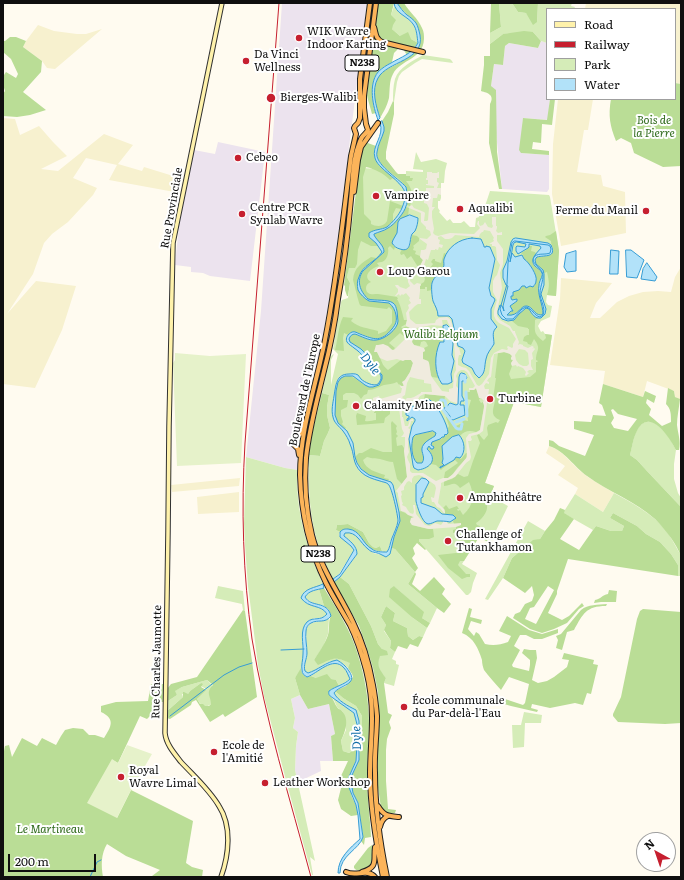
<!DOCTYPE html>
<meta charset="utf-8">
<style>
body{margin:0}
#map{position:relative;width:684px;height:880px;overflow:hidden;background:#fffbf0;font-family:Literata,serif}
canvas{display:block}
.frame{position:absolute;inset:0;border:4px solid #0f0f0f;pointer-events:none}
.legend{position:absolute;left:546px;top:8px;width:130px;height:92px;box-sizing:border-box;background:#fff;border:1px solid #9f9f9f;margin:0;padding:5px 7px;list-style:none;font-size:12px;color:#0f0f0f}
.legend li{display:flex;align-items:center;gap:8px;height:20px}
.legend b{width:20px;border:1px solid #9f9f9f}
.north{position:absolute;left:636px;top:832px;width:40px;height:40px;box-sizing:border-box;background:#fff;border:1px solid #9f9f9f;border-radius:50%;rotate:320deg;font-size:11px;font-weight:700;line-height:16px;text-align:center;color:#0f0f0f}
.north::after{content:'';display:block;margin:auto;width:14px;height:18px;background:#c61f2f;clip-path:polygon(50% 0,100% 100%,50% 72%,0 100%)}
.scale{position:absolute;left:8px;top:854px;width:88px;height:18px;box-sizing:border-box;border:2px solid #0f0f0f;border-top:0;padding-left:5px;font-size:12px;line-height:14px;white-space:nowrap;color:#0f0f0f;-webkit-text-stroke:3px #fff;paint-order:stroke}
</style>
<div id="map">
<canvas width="684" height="880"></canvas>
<div class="frame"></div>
<ul class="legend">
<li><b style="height:5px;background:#fff2ab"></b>Road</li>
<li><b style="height:5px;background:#c61f2f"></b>Railway</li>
<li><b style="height:11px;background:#d5ecb8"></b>Park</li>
<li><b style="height:11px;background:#b2e2f9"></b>Water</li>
</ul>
<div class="north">N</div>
<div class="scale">200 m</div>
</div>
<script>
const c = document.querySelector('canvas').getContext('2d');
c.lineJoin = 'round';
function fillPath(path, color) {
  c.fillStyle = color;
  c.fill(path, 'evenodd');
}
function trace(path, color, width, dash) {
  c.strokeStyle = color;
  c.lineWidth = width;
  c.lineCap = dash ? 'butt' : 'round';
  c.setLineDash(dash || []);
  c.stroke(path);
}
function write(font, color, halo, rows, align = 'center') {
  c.font = font + ' Literata,serif';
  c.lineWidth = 4;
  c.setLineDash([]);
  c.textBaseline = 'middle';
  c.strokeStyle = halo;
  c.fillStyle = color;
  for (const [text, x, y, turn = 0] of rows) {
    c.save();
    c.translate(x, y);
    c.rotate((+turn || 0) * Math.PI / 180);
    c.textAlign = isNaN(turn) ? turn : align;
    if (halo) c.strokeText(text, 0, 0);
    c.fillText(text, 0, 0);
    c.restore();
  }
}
const industrial = new Path2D(`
 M282 3H367L332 284 321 346 298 435 297 470 285 468 246 457 261 311Z
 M541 41 547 43V99H550L548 120 523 118 521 153 549 155V189L547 192 502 189 491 86 494 64 503 65 505 46 509 43 538 48Z
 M218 142 265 152 250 281 210 276 203 273 191 272V267L175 265 179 225 194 150 215 154Z
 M300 695 308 709 329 704 335 734 331 736 333 761H320L321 771 298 782 295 770 296 746 298 732 293 728 295 718 291 699Z`);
const farmland = new Path2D(`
 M586 3H681V84L675 83V9H585Z
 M38 25 54 31 77 34H86L102 29 55 69 47 68 42 61 23 47 26 41Z
 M558 99H593L588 130H584L577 172 601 175 603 186 625 192 626 233 561 246 552 194 553 144Z
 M3 118 15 119 20 135 39 126 53 142 67 156 41 169 58 171 104 134 133 145 118 164 142 171 144 167 183 179 180 193 109 180 117 165 86 158 73 178 97 188 93 195 68 222 52 234 44 243 33 274 7 314 36 281 76 286 62 330 35 388 3 384Z
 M681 267V400L675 397 674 391 647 381 643 397 603 384 605 371 550 365 560 299 561 278 612 283 596 303 590 318H600L617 302 629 296 643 292 658 291 671 292 675 277Z
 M549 446 556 449 563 454 579 470 588 477 614 493 603 512 575 494 578 488 558 475 565 466 546 453Z
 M240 478 239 486 172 492 171 485Z
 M239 492V512L198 514 197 497Z`);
const green = new Path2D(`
 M499 3H512L518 12 526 13 537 22 538 3H572L571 6 575 7 574 9H547V43L541 41 533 32 503 34 490 44V33L501 27Z
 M394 6C399 13 408 17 413 24 417 29 417 37 418 43L411 39 400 36 392 29 391 15Z
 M423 55 450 59 452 61 453 63 422 59 415 63 402 72 399 76 397 82 394 102 393 101C393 94 393 86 395 79 399 67 413 61 423 55Z
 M416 152 421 162 436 159 447 163 445 171 444 183H441V198L440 201H438V208L440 211 439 212 447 221 450 219 453 223H461L464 221 470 227H475L476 218 479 217 478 210H482V208L484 209 490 191 549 195 550 197 559 251 556 296 547 295 546 302 548 305 552 306 550 317 541 321 538 326 541 332 543 331 545 334 552 335 541 407 514 402 485 483 494 486 490 496 508 506 490 543 479 537 462 564 477 573 473 583 471 592 468 595H466L419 541 397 525 391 540 388 551 384 552 382 551 380 546 376 548 373 547 369 543 363 532 348 524 337 525 336 530 340 532 339 535C343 541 351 544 354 550L339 574 333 579C327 567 321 554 317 541 309 513 308 484 309 455L320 456 324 441 328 433 330 428 327 415V407L329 395 322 393 330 358 332 355 334 354 331 360V385L338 354 333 349 341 302 342 300 348 298 350 283 347 277 357 216 363 168 388 170 395 175H406V171L423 172V167V170L413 169Z
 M645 422H653L659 426 669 437 676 450 674 464V479L678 493 681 498V507L647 471 637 460 630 455C633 444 634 427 645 422Z
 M246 457 285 468 297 470C296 511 306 547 323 584L317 587 305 591 304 602C311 606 322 606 327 614 324 618 319 619 314 618L303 628C301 641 305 654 302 667 301 671 298 674 295 678L300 695 291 699 295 718 293 728 298 732 296 746 295 770 315 861 310 857 313 875H312L287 784 264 696 258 665 248 586 245 545 244 523Z
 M614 493C632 503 651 513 665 529 671 537 675 545 680 554L681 557V576H678V565L671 554 660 542 646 534 637 526 613 513 610 518 624 526 622 531H611L596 526 593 530 563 513 575 494 603 512Z
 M528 521 545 531 540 539 526 545 519 552 512 558 503 578 488 600 485 599Z
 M345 532C356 531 362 541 369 548 369 549 373 552 373 553 378 555 385 554 390 554L391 548 395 549 415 572 408 584 437 608 430 623 422 618 413 603 394 586 413 618 427 628 423 637 419 636 413 640 408 636 407 628 393 621 395 613 386 606 381 617 386 625 384 631 391 641 390 648 395 652 392 659 396 661V664L399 665 394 686 384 683 386 678 380 671 377 663 382 649 378 644 371 626 349 584 340 577 356 556 355 547 344 536V535Z
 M218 586 243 591 245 611 243 610 242 604 215 598Z
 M319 589 324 606 315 604 306 599 305 597C308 591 314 591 319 589Z
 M329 618 328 634 323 647 314 660 318 664C333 658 335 656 351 663L348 668C329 650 323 672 306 673L304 669 307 654 306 630 308 626 311 623 321 621Z
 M335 663C343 665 348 671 350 679L348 681 339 686 336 680 316 678 311 676 323 667Z
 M207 680 213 686 209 692 211 700V704C205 709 200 705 197 699L206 689 201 686V683L190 691 188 694H182L183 697 167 711 168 701 177 695 174 691 182 687Z
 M335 691 343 698 356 706 362 716V728L360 740 359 721 353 709C346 706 337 700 334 693Z
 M333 698C337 701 352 710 354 713 359 719 358 739 357 748L349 753 343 751 341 741 346 730 343 712 337 707Z
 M524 712 542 715 541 723H525L524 747 513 748 512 725H521Z`);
const forest = new Path2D(`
 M378 3H394L391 15 396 20 393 25 392 29 400 36 408 32 411 39 418 43 412 51 407 55 403 49H398L394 53 392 62C388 65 383 67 379 71 369 82 372 100 376 113L372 114 367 96 373 40 376 33V24Z
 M397 3H404C409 12 418 18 422 28 424 32 424 35 424 39 423 60 401 59 393 74 389 81 390 90 389 98 387 106 384 111 380 118 376 106 371 91 377 79 382 69 394 67 402 61 405 58 408 55 411 53 418 46 423 42 419 32 415 19 404 14 397 3Z
 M486 3H499L501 27 490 33 491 4Z
 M512 3H538L537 22 533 25 526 13 518 12Z
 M524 31 533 32 541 41 538 48 509 43 505 46 503 65 494 64 491 86 496 90 497 152 502 189H499L489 143 490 104C495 95 488 93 481 91L484 65V56H490V44L503 34Z
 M10 37H16L26 41 23 47 42 61 41 72 23 92 46 110 30 115 17 117 3 116V94L5 91C3 84 1 78 6 72L16 78 18 74 11 59 3 52V41H5Z
 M675 83 681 84V166L663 167 634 153 631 143 621 138 616 141C610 126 608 116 611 99H675Z
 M550 99H555L552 125 542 124 541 143 533 142 532 149 549 151V155L521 153 519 150 523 118 547 120Z
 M393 101 394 102V114L386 152V159L396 172 398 174H406V176H410V178H413L412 181H406C413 189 413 196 410 206L407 205C406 199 408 194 406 189 403 176 378 170 376 153L384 127 382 121 388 112Z
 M365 142 376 146 374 153 379 165 393 178 390 180C383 173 375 169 366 167L363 177 364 214 371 221V224C376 227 384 227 387 221L390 201 403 206 401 209 396 208 393 214V221L387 227 374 231 371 239 376 243 379 246H371L361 241 358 250 357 264 355 268H349L347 277 350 283 348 296H347L345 290V286L344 285 361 153Z
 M406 207 409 208 408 216 400 219 398 222 397 233 393 240 394 246 395 247 394 250 390 246 388 248C389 253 387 260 382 262 381 262 379 262 377 263L379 266C371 268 362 276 371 282 368 283 366 285 366 288 366 296 374 294 378 294 385 295 391 296 397 297L398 299H397C401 306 402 312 404 320H407L406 324 401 327 402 328C405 327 407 325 410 328L411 334 407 339 400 333 389 343 395 348 393 350 383 344 377 352C378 354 379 356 380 358 383 364 382 365 388 370L401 360H411L413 363 410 372 405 380 403 386C400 386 399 385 397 382 393 384 388 384 384 385 378 387 374 390 368 390L367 394 364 395 361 399 358 395 354 393H346L343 395V400H348L347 407 341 410V416L343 422 342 424 346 428 345 429C341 427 338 424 336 420 332 411 335 388 339 380 350 369 357 382 367 386 370 387 373 387 377 386L382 379 380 371 375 367 361 349 350 342 349 339C350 336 352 334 355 334 380 343 380 343 398 323L393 303 368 299C345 277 370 267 384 252 383 245 377 242 374 235V234L383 231 399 218Z
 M556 231 559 251 556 296 547 295C550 286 549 281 547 272L544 273C542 268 537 266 535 261L536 257C541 256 555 258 553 248 552 246 551 244 551 241L545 237 546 236 550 235Z
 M412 235 417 236 419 238V241L413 246 414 247 413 250 416 251 415 254 420 256V257L423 260 420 266 418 267 411 256 407 259 404 254 401 255 400 253 402 249 403 250 410 246Z
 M529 246H532L531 251 535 252 536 254 533 258V263C535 266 540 269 541 273 543 278 538 283 539 288 539 297 543 305 543 314L541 315 536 314 529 306 522 308 514 315 507 316 511 311H513L510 306 516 302 517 299 512 300 511 298V296H513V292L519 290 522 286H525L526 288 530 286 533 287C534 285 536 284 536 281 538 275 529 262 524 259L523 255 521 253 526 250Z
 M444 253 447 254 443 269 437 274 432 282V290L427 291V287H425V289H420V286H421V284L424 282 425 279 423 274 425 272 424 270 426 269 427 270 429 268H430L433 264 431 262 433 259H435V261L441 263Z
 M371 257 376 258 362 270 357 286 361 294 369 301 389 303C394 306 395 311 396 316 397 321 396 324 393 328 372 353 363 324 348 335L344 333 343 338 344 351 335 350C338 339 338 327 343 317L353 318 351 321C359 328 368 328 378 331V334L386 331 392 323V310L389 307 387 309 363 306C362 306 361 306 360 305 359 304 354 283 353 280 354 267 362 263 371 257Z
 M526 308C532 309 532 316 539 318L535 320C535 331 533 333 543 341L546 338 545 334 552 335 541 407 514 402 485 483 494 486 490 496 485 500C485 501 487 505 487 506 488 512 481 520 476 523L477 525 480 526C479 530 475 532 472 534V536H474L479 532 488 537 489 536 491 537 488 542 479 537 464 561H460L458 565 466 574H470V577H467L462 579 448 568 438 555 465 552 463 532 453 533V530L456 529V526L461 525V524H454L453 521 456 518 455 517 452 515 445 514V510L443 508 446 505 449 509 457 506 459 509H457L458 511 460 510 463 515C474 505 475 495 469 482L460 488C454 480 452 486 444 486V481L452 479 458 474 464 477 468 476 473 461 480 443 477 435 479 434 482 438 484 440 488 435 487 428 488 425 496 422 498 423 500 420C490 416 493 410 495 401L493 399 496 378H495L498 353C504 352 508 351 512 356L511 358V360H513L511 364 512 366 509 374 511 379 530 377 536 372V362H537L538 361 536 360C536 349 542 350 534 339L531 345 528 344 527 342 523 341 524 337 527 335H529V329H528V328L518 326 512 321C517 318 520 311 526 308Z
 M435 330 436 340H440L437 374 439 378 432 377 431 375 429 363 428 361 422 360 423 352 425 351 424 348 428 346 426 342 424 341 421 342 420 346 414 345 412 342 414 331H416V333L418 336 423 337 424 336 427 335 428 331Z
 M603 384 643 397 645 391 656 396 654 403 647 399 646 403 651 409 649 415 662 426 671 422C671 414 671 409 666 404L668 388 674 391 675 397 680 399C679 408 677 417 677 425 678 434 681 441 679 450H676C669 436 648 405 636 433 633 439 632 448 630 455L637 460 647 471 681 507V557C679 550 675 544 671 538 666 531 661 525 655 519 635 501 609 492 587 476 574 467 565 451 549 446V440L553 441 559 446 585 456 594 435 574 429V421L591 422 593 415 606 416 602 405 599 403ZM613 409 618 414 637 419 628 431 614 428 611 423 614 418 611 410Z
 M476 388 480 398 479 400 481 403 483 402 484 406 480 430 476 432C469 430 464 431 460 436L459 435 452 437 442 446 443 459 442 463 444 464 442 465 441 468 454 460 456 457 461 459 466 453H467L466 459 458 467 452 475 448 478H444L445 472 458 463 455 460 443 468 441 470 436 465 431 464C434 459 433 453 427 450L428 447H430L433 449 434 447 431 444 432 441 441 439 442 437H444L448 431V428L449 426 446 417 447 416 454 427 460 424H462L463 420 468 421 467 413 471 400 467 399V392H470V390H474Z
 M322 393 329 395 327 407V415L330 428 328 433 324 441 320 456 309 455 312 434Z
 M425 394 445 396 444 402 445 408 441 404 437 409 434 403 431 400 424 402V399Z
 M378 404 380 405 381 407 383 405 384 407 382 409 386 410 387 411H390V414L385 418 384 423 357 425 356 416 357 413 366 416 365 421C370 422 372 420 376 420V413H374V412L376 410Z
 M392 421 397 426 396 428 397 432 396 434 398 436 396 438 397 446 402 445 404 448 407 477 402 484 397 479 393 462C389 462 385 460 380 459 375 458 373 459 367 457L363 460C366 470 376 472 385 475L384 478 389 479 388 481C372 477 361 474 355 457L359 453H362L371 448 383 452H392L391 423Z
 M433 431 436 433 435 436C432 438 426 441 424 444 418 451 427 456 423 463H417C411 457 411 445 413 437L415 435Z
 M560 508 565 510 564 513 574 519 560 539 579 550 593 530 596 526 611 531H622L624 526 610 518 613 513 637 526 646 534 660 542 671 554 678 565V576L568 559 557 591V594L548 613 562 620 569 616 582 603 584 606 579 609 567 623 554 629 542 633 530 629 513 618 515 614 520 612 525 604 532 601 534 595 532 586 525 593 503 578 512 558 533 540 540 539 545 531 554 520ZM548 586 554 590 536 624 525 619 530 608 534 607Z
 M401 511C406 513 410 516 415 518H412L410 522 412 525 428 529H433L434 537 429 539H419V541L426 549 425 550 417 543 413 548 415 554 412 558 418 568 415 572 416 574 412 584 420 591 434 577 445 589 442 594 451 604 444 613 437 608 408 584 415 572 395 549 391 548 394 537 400 521 399 512Z
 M348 524 363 532 369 543 373 547 376 548 380 546 382 551C368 552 364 541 356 532L342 530 340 532 336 530 337 525Z
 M340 577 349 584 371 626 378 644 382 649 387 651 388 655 380 656C376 666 380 670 386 678L384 683 388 713 392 715 389 722 391 728 387 739 386 750V781L388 809 396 810 395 813 387 814 381 808 377 780 379 712 378 692 373 668 366 645 359 626 334 582Z
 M394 586 424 612 422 618 430 623 427 628 413 618 389 597 390 589Z
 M324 588C337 609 351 631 358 655 365 677 369 702 369 724 369 742 367 759 367 776 367 796 370 816 371 837L365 838 364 845 361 841 363 837 358 803 353 793 351 782 352 775 359 760 360 740 362 728V716L356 706 343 698 335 691 346 686 353 677 352 674 348 668 350 663C335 656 333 658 318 665L314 660C319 652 325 644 328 635 330 628 328 621 331 616L329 610 324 606 319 589Z
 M609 590 617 591 616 602H601L594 603 595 600C601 599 602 595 608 594Z
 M607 604 606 606C586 606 583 614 574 630L567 632 562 650 556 648 558 640 556 636 561 634 581 610C588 604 598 605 607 604Z
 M386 606 395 613 393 621 407 628 408 636 413 640 419 636 423 637 418 647 410 644 407 649 398 646 395 652 390 648 391 641 384 630 386 625 381 617Z
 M469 608 472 609 470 617 482 620 481 624 471 621 468 629 474 636 476 632 479 634 485 644C493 646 500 645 508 642L511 636 499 631 507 616 529 630 542 634 558 629V633L542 639H534L526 635H520L514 646 520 650 512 665 513 667 529 671 530 665V660L522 653 524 649 530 650H536L537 658 532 680 538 683 547 681 554 677 567 667 569 660 562 659 564 653 594 660 593 664 598 665 591 694 587 693 583 705 575 703 550 708 532 704 531 708 538 710 537 712 511 706 504 704 497 698 499 697 523 705 525 703 529 684 509 677 501 690C495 683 489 677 484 670 483 667 482 664 482 660 478 648 474 638 462 633Z
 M643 609 681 612V723L665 724 618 722 613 716V714L621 697 637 619 640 611Z
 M243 610 245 611 257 697 225 717 223 714 210 722 196 700 192 702 191 705 170 719 167 718 166 712 183 697V692H184L188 694 190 691 201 683 203 684 201 687 206 690 197 699 200 704H203L205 706H209L211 704C211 696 205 693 213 685L207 680 182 687 175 691 177 695 168 701 167 689 171 684 197 677Z
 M301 668 302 673 306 677 311 676 316 678 327 674 331 679 336 680 339 686 332 689 329 691 330 696C334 699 334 703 337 707 338 709 340 709 342 711 350 720 345 732 341 741L343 751 349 753 357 748 356 761 348 779 352 797 356 805 358 815 351 816 341 809 338 800 341 788V776L348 761H333L331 736 335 734 329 704 308 709 300 695 295 678Z
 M151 684H164L163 702H152V714L147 719 140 716 118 763 112 760 117 818 131 790 193 821 186 863 192 867 203 870 202 877 152 876 160 870 126 856 107 844C101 854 101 865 103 877H3V756L5 746 9 745 12 757 22 738 37 746 42 738 56 745 61 736 65 730 73 728 83 729 89 735H95L104 738C111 727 116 719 101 712V706L116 702 148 701Z
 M372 845C373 855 376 868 363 871 358 871 357 871 354 868V866L368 848Z`);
const pitch = new Path2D(`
 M175 353 210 356 246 354 241 463 177 466 173 363 175 360Z
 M127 745 152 754 131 790 117 818 87 803 112 759 118 763Z`);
const plaza = new Path2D(`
 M427 172H432V173H437L438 172H439V178H437V182L439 183 437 188H441V195L438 194 437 198H433L432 207H435L432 211V217L434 229 433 233 435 235 438 236 450 233 474 234 480 228 477 224 478 221H479V224L480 226 483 225 485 222 488 227 492 228 493 226 492 224V217H496V226H497V228L496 231 498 233 502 232V235H497V241L503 249V264L500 273 502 288 497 311V316L500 320 510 326 513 331H515V332L519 342 518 345 520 344 523 345V346L528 348 532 346 534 347 532 349 534 348 535 349 532 353 533 359 531 360V366L533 370H529L527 372 529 373 526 376 525 375 526 372 523 368 518 366 517 367 516 365 512 366 511 363 513 360 511 359V358L512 356 510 354 504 352 494 354 493 360 491 377 489 378 487 381 489 382V384L486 383 484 386 485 389H489L483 431 479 434 471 436V438L472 439 471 441H468L471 457 470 460 466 463 455 477 441 483V486L438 503 444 509 445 513H444L440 508 437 507 434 502H432L431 498V497L434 498 436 488 435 485 424 477 419 475 414 476 412 479V483L409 481 407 482 404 487V490L401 491 402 495 401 496 402 502 403 503 402 505 406 507 407 509 410 513 413 514 414 512 413 505H415L416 514 425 525 430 526 435 523 441 525 444 521H446L448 524 461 523V525L456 527 429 529 412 525 410 522 411 518 414 517 408 515 405 512 401 511 398 495V493L396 491 407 477 404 451 405 445V437H401L403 435 404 433 402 429 399 409H398L395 410 397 406 396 402H394L391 404H385L380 407V405L377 403 376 404 378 405V407L374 412 373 408 375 407V405L373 404V398L379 396 380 399 401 393 402 388H401L399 384 401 386H404L402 382 405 380 410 372 413 363 411 360H405L403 361 397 359 387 361 380 358 377 352H374L376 345H378L383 344 388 346 392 350H394L405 339H407L411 334 410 328 406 326V324L407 320 406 313 409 308 408 305 411 303 409 300 410 298 406 293 403 295 402 294 400 296 399 294 396 296H395L398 292V289L396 287 395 285H398L400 287 406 289 410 286 408 282V274L412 270 420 266 423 260 420 257 421 250H424L426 249 427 244 420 239V238L427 239 431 235 430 231 426 229V227L421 222V213L409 208 410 206 412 205 414 208 424 212 425 213 424 221H427L428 220 429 208 427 204 424 203V201H426V198L428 197V191H426V188H434V186L426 185V184H428V180H426V178H427ZM484 230 490 231 494 238 493 239 494 241 489 244H492V246H494L496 247 497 260 500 265 497 275 495 277 493 281V292L497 300 494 311V316L496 320 499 323 509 328 516 339 513 344V347L512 348 508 346 507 347 508 349 507 350 502 349 494 353 491 358 489 374 482 384 479 386 477 385 469 371 466 368 462 367 458 365V359L459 355H461L459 348 457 347 452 324 450 319 447 317 439 318 436 320 435 323 422 324H416L410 319 409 312 415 306 418 304H421V299H419L420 291V286L421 284 417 283 414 285 410 281 411 276 414 272 422 268 424 265 426 259 428 260 431 250H435V249L438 250 439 247 442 248 443 245 439 244 440 240 438 239V237L441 236 445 239H449L452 238 455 235 479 237 480 234 482 232H483ZM442 320H447L448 323 450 326 454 344 456 370 454 374 453 388 449 389V392L442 391 431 376 429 363 428 361 423 359V352L425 351 424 348 414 345 412 342 414 334V332L416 328 432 325 443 326ZM519 349 525 350 528 353 529 364 527 366H523L519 364 516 360 515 355ZM461 370H464L467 372 475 386 473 388H469V390H474L476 388 479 398H481L484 401 483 402 484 405V408L480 430 477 432 469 434 466 438 467 457 453 474 448 478H443L436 481 423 473H412L410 471V464L408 460 407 457 409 452 408 447V442L410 429 408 428 410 426 411 421H413V419L410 420 408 426H405L403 417H402V406L404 404 411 401 418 399 420 396 424 394 445 396 450 401 456 403 458 405 459 395 458 394V388L456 386 457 379 456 376 458 372ZM410 377 418 379 424 380V383L431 384 432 392H421V393L414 397 411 398H407L405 400 402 397 405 395 407 383Z`);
const water = new Path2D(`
 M394 3H397C400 7 403 12 407 15 410 17 414 20 416 23 418 26 419 31 420 35 425 61 387 61 378 78 371 90 376 106 380 118L378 120C373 106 368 85 378 72 382 68 387 65 391 63 401 57 412 54 418 43 417 37 417 29 413 24 408 16 395 14 394 3Z
 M382 121 384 127V131C382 138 378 144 377 152 374 164 398 178 406 187 407 191 408 203 406 206 405 212 394 225 388 228 384 231 378 232 374 234V235C377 241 384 245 384 252L363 271C356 281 360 291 368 299 375 301 388 299 393 303 396 305 396 308 397 311 397 314 398 318 398 321 398 329 384 340 376 340 369 341 361 336 355 334 352 334 350 336 349 339L350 342 361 349 364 352 375 367 382 375V379L379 385 373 387H369L365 385 353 376H345L341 378 338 382 336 391 335 415 338 423 347 431 353 443 355 457 357 463 361 469 369 475 391 482 393 485 399 512 400 521 394 537 390 554 386 557C384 556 382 555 380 554 376 552 372 553 368 549 360 543 357 531 345 533L344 535V536C350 541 357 546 357 554L340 577 334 582 333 579 340 574 354 550 351 546 340 537V532C343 529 344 529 348 529 361 530 362 544 372 549 375 552 382 552 387 552 390 548 390 543 392 538 394 533 397 527 398 521 398 516 392 487 388 484 386 482 382 482 380 481 373 479 366 477 361 472 352 463 355 455 350 444 349 440 346 435 343 431 339 426 334 423 333 417 331 410 333 403 334 396 336 385 336 374 349 374 351 374 355 373 358 375 359 376 360 378 361 379 364 382 374 387 378 384 379 383 380 381 381 379 382 373 376 371 372 368 366 361 362 353 354 348 352 346 349 345 347 342 345 338 348 334 352 332 355 331 357 333 360 334 375 340 381 342 392 329 396 324 397 321 396 315 395 310 393 306 389 303L369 301C365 299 360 294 358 290 357 285 357 281 359 277 362 265 376 262 382 252L376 243 369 237V233C375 229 381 230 387 227 393 222 399 215 402 208 404 203 406 197 405 193 404 185 388 174 382 168 379 165 376 162 375 158 371 146 385 136 380 123Z
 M410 215 418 218C418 222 417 227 415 231 414 232 413 233 412 234 409 240 412 253 400 249 396 248 394 246 392 243L393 240 397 233 398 222 400 219Z
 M472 238 481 239 484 246V247H486V246L490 247 495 259 489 288 491 296 494 298 495 300 491 309V319L497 327C491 332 494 337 494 344 491 349 487 353 486 359 484 367 486 373 479 378L475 374 472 368 463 363 462 360 465 351 463 348 458 346 452 319 449 316H438C438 310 435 306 433 301 432 297 431 287 432 283 434 276 441 273 443 268 445 265 443 262 444 259 448 247 459 239 472 238Z
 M516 238 548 243 551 245C557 258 545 255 537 257L536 258 535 260 536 264 543 270 544 274V285L541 294 546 309 545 314 541 318C535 319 532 314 529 309L526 308 519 314 514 320 508 321 502 319 498 314V311L500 305 502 306 504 311 503 306 508 286 506 285 503 278V270L507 261 511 242 513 239ZM517 242 526 244 525 247 517 246 516 247V251L518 254 528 248 529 247V244L540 246 541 248C537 253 529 259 535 266 537 268 541 270 542 273 543 277 539 281 539 285 537 295 543 304 543 314L541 315C534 315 533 307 527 306 520 305 519 317 507 315L511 311H513L510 306 517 301V299L512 300 511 298V296H513V292L519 290 522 286H525L526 288 530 286 533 287C534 285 536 284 536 281 538 276 529 262 524 259L522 255 515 257 512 253 510 262 513 245 514 243Z
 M611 250 619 251 618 274H610Z
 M626 250H631L644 260 637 278 627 277Z
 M576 251V271L567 272 564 267 566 254Z
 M647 263 657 277 655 281 641 279 643 269Z
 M447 325 450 328 453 344 452 355 454 361 451 374 452 382 448 384H442C434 373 434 355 440 342H444L443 326Z
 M462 373 465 374 467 378 464 381H462V396L464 400V401H461L460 405H464L465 415 453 420 450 419H449L450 417V416L444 409 445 407 446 408H447L448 405 450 403 456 405 458 404 459 377 460 374Z
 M430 400C437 404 448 425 448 433L446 435 445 434 444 437H442L440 439 432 442 431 445 434 447 433 449H431L429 446 427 449C438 459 431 468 418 470L414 468 413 465 409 439 412 426 415 421V419L412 417 407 421V419L409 418V416L406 415V412L409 407 413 406 416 407 420 406 425 401ZM433 431 436 433 435 436C432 438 426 441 424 444 418 451 427 456 422 463H417C411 457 411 445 413 437L415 435Z
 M459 435C465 441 466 452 460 458L456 457 454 460 440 468V467L444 465 442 463 443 459 442 446 452 437Z
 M422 478 426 479 429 482 423 494V497L421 498V503L435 508 442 514 453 515 456 518 450 522C446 521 441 521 437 521 434 522 431 524 428 524 422 523 417 506 416 501 416 496 416 490 416 485Z
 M323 584 324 588C317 590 309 590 305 597 311 608 327 600 331 616 325 624 318 619 311 623 308 624 306 628 306 631 305 638 307 646 307 653 307 659 303 665 305 671L308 673C318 670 326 662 337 660 342 663 346 666 349 671 359 685 339 685 334 693 338 701 348 706 356 710L359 721V760L352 775 351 782 353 793 358 803 363 837C359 850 340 855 340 873H338C338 858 350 848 360 839L358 815 356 805 348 785V779L356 761 358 728 354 713 333 698C330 696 328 695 329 691 336 686 344 685 350 679 348 675 347 671 344 668 333 655 317 674 307 677 304 675 302 674 302 670 301 665 303 660 303 654 304 644 299 630 307 622 314 616 320 622 327 614 321 604 309 609 301 598 304 588 315 588 323 584Z`);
const stream = new Path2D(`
 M515 241 548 245 550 246 551 249 550 253C545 255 539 253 535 256 529 262 540 267 542 272 545 278 540 286 540 293 540 301 546 307 543 315L540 317C534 316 532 308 526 307L522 309 513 319H506L502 315 500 309 507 284 508 263 512 243Z
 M281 650 304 649
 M170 716 224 675 239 667 252 663
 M90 877 97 862 101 860`);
const canal = new Path2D(`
 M465 376V382
 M466 392 467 416
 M447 409 445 401 443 400H441L439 403 440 405 456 428 458 429H461L462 424
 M456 422 464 419`);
const secondary = new Path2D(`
 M221 877C229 855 232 826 219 806 209 789 194 776 181 762 174 753 166 744 165 733L168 532 169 426 173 243 222 3`);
const trunk = new Path2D(`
 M370 3 360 79V118L358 123 355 126 354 128 356 134 351 156C343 218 337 280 325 340 316 386 300 429 300 475 301 513 309 549 326 583 333 597 342 611 350 625 357 639 362 655 366 670 370 686 372 702 372 718 372 737 370 755 370 774 370 808 376 843 383 877
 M376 3 364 96V108L366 124 368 130C367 132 365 134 363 136 360 139 359 145 357 150 352 166 353 183 351 199 348 233 344 266 338 299 335 323 330 348 324 371 317 400 309 429 306 458 304 484 306 510 312 535 320 567 339 593 353 622 363 642 369 663 373 685 375 695 376 705 377 716 377 735 374 754 375 773 375 808 380 843 387 877
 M374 27C376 33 375 38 382 42L423 52
 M354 192 358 160 361 147 378 123
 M294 438 300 434 303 422
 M294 445 298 449 299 455
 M378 806C384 816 388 816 399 817
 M380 827C381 822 383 818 388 816
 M346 872C356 877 367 868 375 877
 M362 872C379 867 373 860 375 847`);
const rail = new Path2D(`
 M279 3 245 443C241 509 243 574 252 639 265 719 290 799 311 877`);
const markers = [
 [299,38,4,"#c61f2f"],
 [246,61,4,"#c61f2f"],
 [271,98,5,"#c61f2f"],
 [238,158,4,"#c61f2f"],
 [376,196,4,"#c61f2f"],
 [460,209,4,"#c61f2f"],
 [646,211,4,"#c61f2f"],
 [242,214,4,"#c61f2f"],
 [380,272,4,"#c61f2f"],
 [490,399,4,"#c61f2f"],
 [356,406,4,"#c61f2f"],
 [460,498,4,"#c61f2f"],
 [448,541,4,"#c61f2f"],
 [404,707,4,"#c61f2f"],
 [214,752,4,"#c61f2f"],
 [121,777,4,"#c61f2f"],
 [265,783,4,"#c61f2f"]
];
const shields = [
 [362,63,34],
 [318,554,34]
];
const shieldNames = [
 ["N238",362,63],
 ["N238",318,554]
];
const poiNames = [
 ["WIK Wavre",307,32],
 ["Indoor Karting",307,45],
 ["Da Vinci",254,55],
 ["Wellness",254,68],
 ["Bierges-Walibi",280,98],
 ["Cebeo",246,158],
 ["Vampire",384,196],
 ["Centre PCR",250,208],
 ["Synlab Wavre",250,221],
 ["Aqualibi",468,209],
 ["Ferme du Manil",638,211,"right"],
 ["Loup Garou",388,272],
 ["Turbine",498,399],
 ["Calamity Mine",364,406],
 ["Amphithéâtre",468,498],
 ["Challenge of",456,535],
 ["Tutankhamon",456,548],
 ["École communale",412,701],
 ["du Par-delà-l'Eau",412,714],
 ["Ecole de",222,746],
 ["l'Amitié",222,759],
 ["Royal",129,771],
 ["Wavre Limal",129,784],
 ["Leather Workshop",273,783]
];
const parkNames = [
 ["Bois de",654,121],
 ["la Pierre",654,134],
 ["Walibi Belgium",441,335],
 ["Le Martineau",50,830]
];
const streetNames = [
 ["Rue Provinciale",172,208,-80],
 ["Boulevard de l'Europe",305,390,-78],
 ["Rue Charles Jaumotte",157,662,-89]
];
const waterNames = [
 ["Dyle",370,364,52],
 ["Dyle",357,738,-92]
];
fillPath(industrial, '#ece3ee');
fillPath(farmland, '#f7f1cf');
fillPath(green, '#d5ecb8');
fillPath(forest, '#badd96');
fillPath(pitch, '#e6f2ca');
fillPath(plaza, '#f0ebde');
fillPath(water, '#b2e2f9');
trace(water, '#369cd4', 1);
trace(stream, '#369cd4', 1);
trace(canal, '#b2e2f9', 3);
trace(secondary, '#313131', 5.5);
trace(trunk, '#202020', 6);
trace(secondary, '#fff2ab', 3.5);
trace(trunk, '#fcb45a', 4);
trace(rail, '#c61f2f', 1);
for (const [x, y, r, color] of markers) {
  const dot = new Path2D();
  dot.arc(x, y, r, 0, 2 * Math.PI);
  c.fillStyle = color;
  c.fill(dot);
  trace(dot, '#fff', 1.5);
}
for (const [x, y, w] of shields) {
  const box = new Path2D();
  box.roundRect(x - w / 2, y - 8, w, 16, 3);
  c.fillStyle = '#fff';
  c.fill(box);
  trace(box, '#0f0f0f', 1);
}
write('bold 10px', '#0f0f0f', null, shieldNames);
write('11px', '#0f0f0f', '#fff', poiNames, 'left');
write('italic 11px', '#2f6a1b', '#fff', parkNames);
write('11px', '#0f0f0f', '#fff', streetNames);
write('italic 12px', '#116da7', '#fff', waterNames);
</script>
